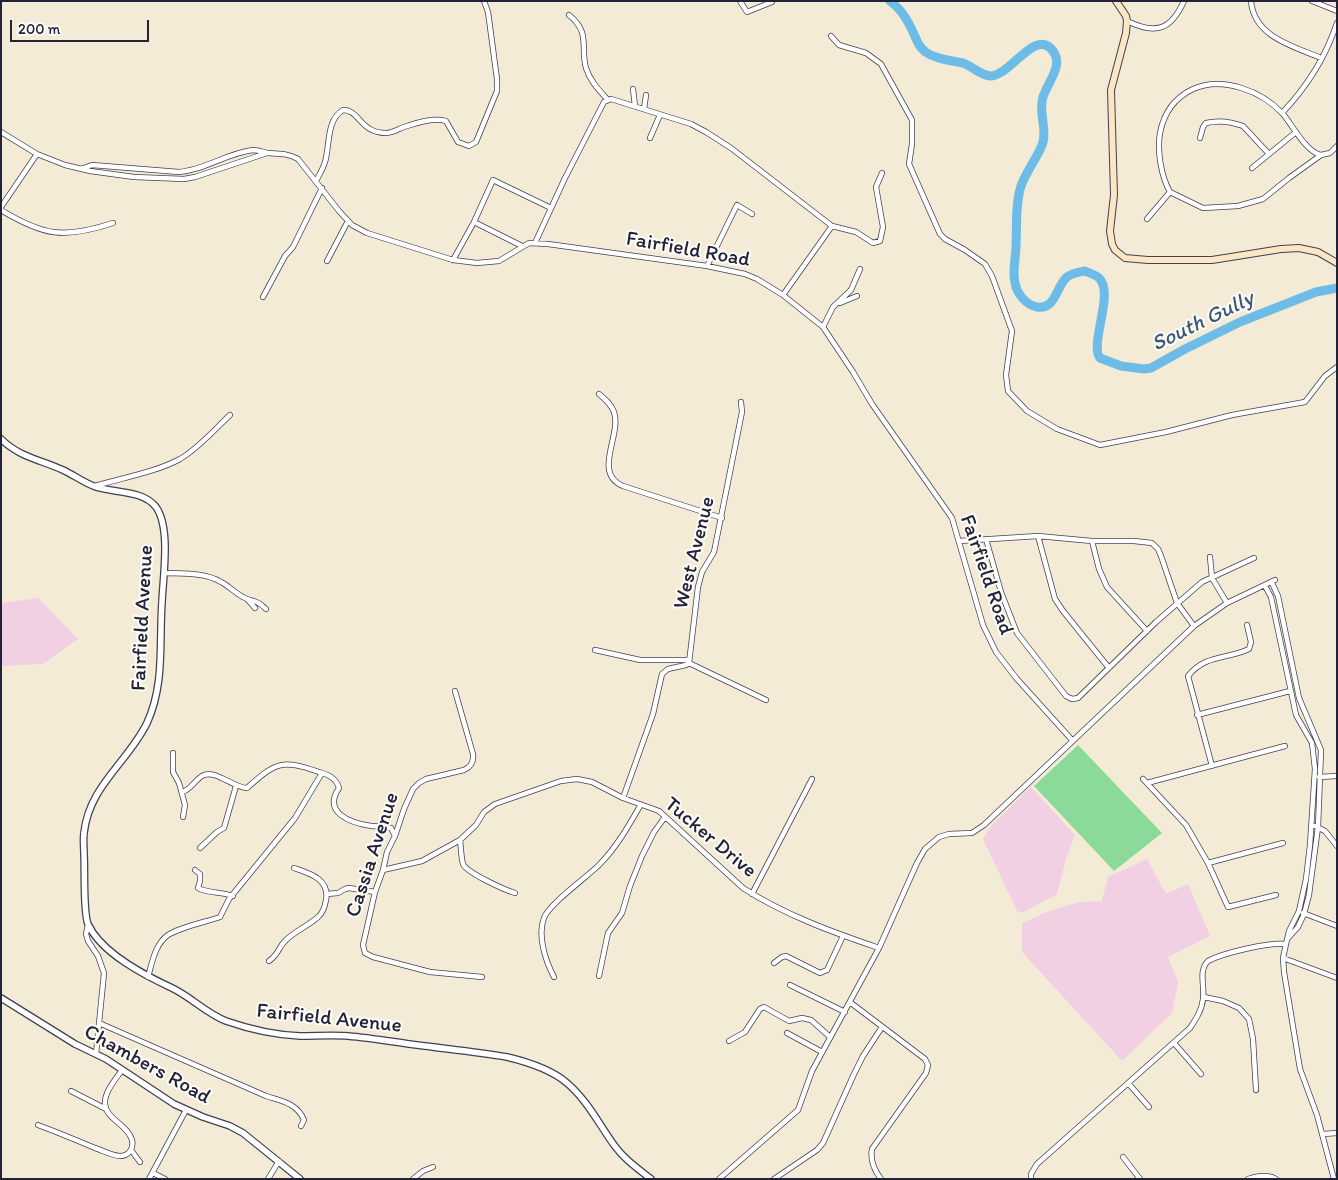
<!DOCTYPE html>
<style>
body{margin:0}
#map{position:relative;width:1338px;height:1180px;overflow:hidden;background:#f3ebd6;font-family:Itim,sans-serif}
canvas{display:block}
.frame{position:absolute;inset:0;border:2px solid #22223b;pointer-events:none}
.scale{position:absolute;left:10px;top:20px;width:139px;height:22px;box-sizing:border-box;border:2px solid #22223b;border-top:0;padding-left:6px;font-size:15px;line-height:18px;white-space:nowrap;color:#22223b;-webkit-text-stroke:4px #fdfcf7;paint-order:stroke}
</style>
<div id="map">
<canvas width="1338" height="1180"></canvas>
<div class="frame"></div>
<div class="scale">200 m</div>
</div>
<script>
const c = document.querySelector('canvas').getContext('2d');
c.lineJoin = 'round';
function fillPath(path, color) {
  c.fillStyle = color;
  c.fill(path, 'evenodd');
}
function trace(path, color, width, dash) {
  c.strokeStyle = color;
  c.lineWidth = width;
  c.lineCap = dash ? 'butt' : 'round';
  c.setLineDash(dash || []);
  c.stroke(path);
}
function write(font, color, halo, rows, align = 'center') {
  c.font = font + ' Itim,sans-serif';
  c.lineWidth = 4;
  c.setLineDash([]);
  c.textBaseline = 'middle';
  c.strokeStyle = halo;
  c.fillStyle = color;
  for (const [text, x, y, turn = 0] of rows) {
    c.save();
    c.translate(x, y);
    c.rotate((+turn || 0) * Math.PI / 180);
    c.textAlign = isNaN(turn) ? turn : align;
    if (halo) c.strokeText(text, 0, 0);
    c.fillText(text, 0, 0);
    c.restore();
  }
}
const built = new Path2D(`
 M38 598 78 639 43 664 1 666V603Z
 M1031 787 1075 835 1066 859 1057 894 1022 913 1017 911 983 839 992 825Z
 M1147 859 1166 894 1188 884 1210 936 1168 957 1178 982 1172 1013 1122 1061 1022 952V923L1049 911 1079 902 1102 901 1108 877Z`);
const green = new Path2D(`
 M1078 745 1162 833 1114 871 1034 786Z`);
const river = new Path2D(`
 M890 1C898 7 905 16 909 24 915 34 917 47 927 53 938 60 950 60 963 63 972 66 980 75 990 76 1011 76 1035 27 1053 51 1064 66 1047 83 1043 97 1038 112 1047 127 1043 142 1040 154 1026 171 1021 186 1015 205 1017 226 1016 246 1016 257 1012 272 1015 283 1017 294 1026 305 1037 307 1056 310 1056 286 1067 277 1072 273 1079 272 1085 271 1089 273 1096 275 1099 278 1115 293 1089 344 1100 358L1121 366 1144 369 1151 368 1185 349 1240 322 1316 292 1337 288`);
const minor = new Path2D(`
 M740 1 747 12 772 2
 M1251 1C1254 37 1293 46 1321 58
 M1312 1 1337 11
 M569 15C591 33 580 46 586 68 590 81 599 90 608 100
 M1127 21C1156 35 1171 30 1184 1
 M831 36 839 45 866 53 881 64 912 120V144L909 164 940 234 945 239 965 250 985 264 992 276 1012 331 1006 375 1008 391 1027 411 1057 429 1100 445 1166 432 1232 415 1305 402 1325 376 1337 367
 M633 89 635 106
 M644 109 646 95
 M1282 113C1306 88 1326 56 1337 23
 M1 132 37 154 65 165 90 171 134 177 184 179 195 177 267 153
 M650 138 660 115
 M1200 138 1203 127 1206 123C1218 120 1232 122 1243 126L1269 154
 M1321 155C1306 152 1293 126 1283 114 1262 91 1223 76 1193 89 1174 98 1164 112 1160 133 1157 151 1161 176 1170 192L1203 208 1238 206 1263 199 1289 178 1321 155 1330 153 1337 146
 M1252 168 1296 132
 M81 169 92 165 179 172C205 170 227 153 253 150 258 150 263 152 268 153 280 154 287 153 298 159L339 211 352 225 367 233 453 260 477 263 499 261 529 243 548 244 707 266 745 274 757 279 783 295 823 327 853 372 872 404 952 518 983 625 996 652 1017 679 1072 740
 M316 181C319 175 323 169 325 162 330 146 326 120 343 110 360 110 360 133 386 133 392 133 398 129 404 127 416 123 434 117 446 121L458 142 469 146 476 142 497 91V79L488 12 484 1
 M1 207 37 154
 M1 210C44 236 64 239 113 223
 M1147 219 1170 192
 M474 222 522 246
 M832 226 856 232 873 243 880 241 883 227 876 187 882 173
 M535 243 565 178 604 102 611 99 691 124 706 132 731 148 832 226 783 295
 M453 260 474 222 493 180 551 208
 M327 261 348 221
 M707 266 737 205 752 214
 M263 297 285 256 293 247 322 188
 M840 303 857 296
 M823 327 833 307 851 290 860 269
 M599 394C605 399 611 404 614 412 622 435 592 473 623 486L722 518
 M95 486C122 478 156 472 180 459 199 448 215 429 230 415
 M1038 536 1055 599 1063 611 1109 668
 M986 539 1001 592 1017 633 1066 696 1072 699 1078 698 1156 622 1202 582 1254 558
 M959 541 1038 536 1092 541H1134L1152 543 1158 549 1161 556 1177 603 1194 626
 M1092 541 1099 569 1107 587 1147 631
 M1210 557 1212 578 1227 603
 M164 573C182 574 204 572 221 582 229 586 235 593 243 597 253 603 255 598 266 609
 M1272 583 1278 596 1299 698 1321 750 1318 827 1309 895 1304 914 1298 927 1288 938
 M1265 586 1271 597 1296 715 1312 743 1315 769 1310 845 1306 879 1299 911 1289 931 1286 944 1283 958 1284 972 1300 1069 1317 1115 1334 1179
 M248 600 255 608
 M595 650 640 660H689
 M689 663 766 700
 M455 691 473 754C474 762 471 767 464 770L426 779 419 783 413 789 404 809 395 836 387 852 383 870 375 892 363 945 365 953 373 957 430 972 482 977
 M1197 715 1290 691
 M173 753V772L179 783 185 805 183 817
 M1212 766 1188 676C1206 654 1225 660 1249 649L1251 642 1247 625
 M1319 777 1337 776
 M1143 779 1186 825 1208 863 1228 907 1276 895
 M1147 783 1285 746
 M182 792C191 790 195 779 204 775 216 770 234 788 247 788 276 762 282 759 319 772 329 775 336 778 339 788 322 813 351 823 371 826 378 827 384 826 391 828L395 836
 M623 798 653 714 662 674 668 669 686 665 689 663 698 587 702 572 714 552 742 412 741 402
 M1315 826 1325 831 1337 846
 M460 840C461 847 461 857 463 864 467 873 505 890 515 893
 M200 848 217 832 224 828 236 786
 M1208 863 1283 843
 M195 870 200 874V881L198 888C206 893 223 892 233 896
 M383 870 422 861 460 840 476 825 484 812 495 804 561 781 577 779 592 782 623 798 659 811 743 888C785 915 832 932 879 948
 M327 894 338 893 345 889 349 888 375 892
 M752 894 812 779
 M1303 913 1337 926
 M88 925 86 934 88 941 98 956 104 973 96 1054
 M1283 958 1337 978
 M269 961C280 953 278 947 286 940 295 931 308 926 318 917 323 913 325 906 326 900 330 879 309 873 294 868
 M774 963 782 957 786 956 820 973 827 970 843 936
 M599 976 608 933 622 913 630 886 642 856 654 832 665 817
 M148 977C152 963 155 944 168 935 180 927 206 922 220 917L229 899 295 818 322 773
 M554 977C546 962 537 936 544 918 549 904 587 877 599 865 616 848 628 827 640 806
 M790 985 845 1012
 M1204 997 1223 1001 1239 1008 1249 1019 1253 1039 1256 1090
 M851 1003 925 1059 928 1065 926 1073 872 1149C870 1160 874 1170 881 1179
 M99 1023 266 1096C281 1101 297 1103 304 1120L301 1126
 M787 1033 822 1052
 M729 1041 745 1032 760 1009 764 1007 789 1021 802 1018 811 1020 830 1037
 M1174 1043 1201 1074
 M1128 1083 1149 1107
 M71 1091 106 1109
 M38 1125C57 1132 76 1140 95 1148 102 1150 112 1156 120 1156 129 1156 134 1148 132 1140 128 1125 106 1119 105 1104 104 1092 116 1079 122 1070
 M1323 1134 1337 1133
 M131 1150 140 1162
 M1123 1157 1140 1179
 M153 1173 165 1179
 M149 1179 186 1110
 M268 1179 279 1161
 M413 1179 423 1171 433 1167
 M719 1179 798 1110 812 1071 879 948 917 863 925 849 939 837 949 834 972 833 984 825 1194 626 1227 603 1275 580
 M774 1179 817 1150 823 1143 854 1074 863 1056 882 1027
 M1031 1179V1174L1037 1164 1190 1028C1196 1019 1202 1010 1203 999 1205 986 1198 971 1208 961 1223 953 1269 942 1286 944
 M1248 1179C1257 1176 1267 1174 1276 1179`);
const tertiary = new Path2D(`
 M1 439C19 457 41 460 63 470 74 475 84 483 96 487 115 493 143 490 156 507 171 528 163 577 162 602 159 643 165 684 147 723 128 762 89 786 84 833 83 840 84 848 84 854 85 870 83 912 88 924 101 953 144 975 172 988 191 997 206 1013 226 1021 249 1029 275 1035 300 1036 316 1036 332 1035 348 1036 371 1038 394 1042 417 1045 447 1049 477 1052 507 1057 528 1062 551 1069 567 1083 587 1100 599 1124 614 1145 624 1159 637 1168 651 1179
 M1 998 75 1044 106 1059 174 1104 203 1117 230 1126 243 1133 300 1179`);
const secondary = new Path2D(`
 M1116 1 1126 16 1127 21 1126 33 1111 90 1114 195 1110 231 1112 244 1115 250 1125 258 1148 260H1212L1281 249 1299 248 1318 252 1337 263`);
const streetNames = [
 ["Fairfield Road",688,250,10],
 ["West Avenue",695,553,-76],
 ["Fairfield Road",986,575,71],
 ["Fairfield Avenue",143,618,-87],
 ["Tucker Drive",710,838,40],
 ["Cassia Avenue",373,855,-72],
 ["Fairfield Avenue",329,1019,6],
 ["Chambers Road",147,1065,29]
];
const waterNames = [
 ["South Gully",1203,322,-26]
];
fillPath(built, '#f1d0e4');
fillPath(green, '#8cda99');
trace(river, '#6cbce7', 9);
trace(minor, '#414052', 6);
trace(tertiary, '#414052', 8);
trace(secondary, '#414052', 8);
trace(minor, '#fff', 4.5);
trace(tertiary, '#fff', 5.5);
trace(secondary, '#fbe7c3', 6);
write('21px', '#22223b', '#fdfcf7', streetNames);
write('italic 22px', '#3c5877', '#fdfcf7', waterNames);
</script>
